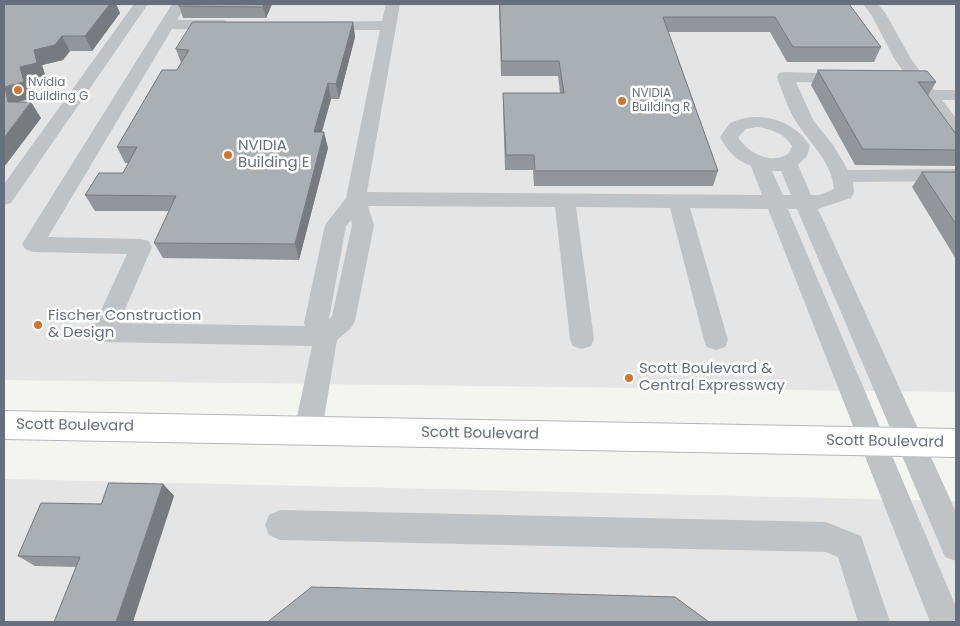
<!DOCTYPE html>
<style>
body{margin:0}
#map{position:relative;width:960px;height:626px;overflow:hidden;background:#f4f4f1;font-family:Poppins,sans-serif}
canvas{display:block}
.frame{position:absolute;inset:0;border:5px solid #666f7f;pointer-events:none}
</style>
<div id="map">
<canvas width="960" height="626"></canvas>
<div class="frame"></div>
</div>
<script>
const c = document.querySelector('canvas').getContext('2d');
c.lineJoin = 'round';
function fillPath(path, color) {
  c.fillStyle = color;
  c.fill(path, 'evenodd');
}
function trace(path, color, width, dash) {
  c.strokeStyle = color;
  c.lineWidth = width;
  c.lineCap = dash ? 'butt' : 'round';
  c.setLineDash(dash || []);
  c.stroke(path);
}
function write(font, color, halo, rows, align = 'center') {
  c.font = font + ' Poppins,sans-serif';
  c.lineWidth = 5;
  c.setLineDash([]);
  c.textBaseline = 'middle';
  c.strokeStyle = halo;
  c.fillStyle = color;
  for (const [text, x, y, turn = 0] of rows) {
    c.save();
    c.translate(x, y);
    c.rotate((+turn || 0) * Math.PI / 180);
    c.textAlign = isNaN(turn) ? turn : align;
    if (halo) c.strokeText(text, 0, 0);
    c.fillText(text, 0, 0);
    c.restore();
  }
}
const built = new Path2D(`
 M4 4H956V392L4 380Z
 M4 479 956 501V622H4Z`);
const minor = new Path2D(`
 M134 4H148L11 203 4 205V184Z
 M172 4H186L177 20H224L232 25 224 30 172 29 48 237 141 239 149 241 152 247 119 323 305 326 304 323 325 225 346 198 380 30H322L314 25 317 22 382 21 386 4H400L367 192 762 195 751 166C736 160 727 151 720 137L730 123C758 109 795 120 810 146L807 156 798 165 811 195H819L834 189C832 161 809 143 795 120 787 106 782 91 777 77L779 73 785 72 852 74 854 78 852 82 846 83 796 82 813 120 833 145 848 170 956 169V181L853 182 854 193 851 198 818 209 956 512V561L945 557 797 209H788L956 607V622H930L768 209 690 208 728 340 725 347 716 350 707 347 704 340 670 208 576 207 594 339 591 346 582 349 573 346 570 339 555 207 368 206 374 225 355 321 351 328 337 340 322 431 318 440 308 443 298 440 294 431 312 346 103 342 94 339 91 332 127 254 33 252 25 249 22 244ZM757 127C771 129 784 133 792 146L789 153C772 166 748 153 738 137L746 129ZM772 171H781L791 195H783ZM351 220 352 225 332 316 329 319 346 226Z
 M863 4H878L886 14 911 59 934 90H956V100H942L956 118V135L950 134 895 60 872 16Z
 M280 510 826 522 861 536 890 622H858L838 557 826 552 280 540 269 535 265 525 269 515Z`);
const major = new Path2D(`
 M4 411 956 429V457L4 439Z`);
const wall = new Path2D(`
 M4 4H116L120 13 92 51H70L63 60 42 65 46 78 29 82 33 98 16 102 41 118 4 167Z
 M180 4H272L266 18H183L179 6Z
 M499 4H849L881 47 874 62H787L770 32H668L718 171 713 186H534L533 170H505L503 108V93H560L558 76H501Z
 M353 22 355 37 339 99H331L322 132 328 148 299 260 163 258 154 243 169 211H95L85 195 123 173 128 163H125L117 147 177 70 181 63 176 49Z
 M818 70 936 82 928 96 956 134V166L855 165 811 85Z
 M922 172H956V259L912 187Z
 M163 484 174 496 76 567 35 566 18 556 101 504Z`);
const shadedWall = new Path2D(`
 M110 4H116L120 13 92 51 85 36Z
 M264 4H272L266 18 263 7Z
 M353 22 355 37 339 99 336 84Z
 M62 36 70 51 63 60 42 65 46 78 29 82 33 98 14 103 8 102 5 87 34 50Z
 M328 83 331 99 317 148 314 132Z
 M31 102 41 118 4 167V138Z
 M324 132 328 148 299 260 295 244Z
 M163 484 174 496 133 622H116Z`);
const building = new Path2D(`
 M4 4H110L85 36H62L55 45 34 50 37 63 20 67 24 82 5 87 8 102H31L4 138Z
 M180 4H264L263 7 179 6Z
 M500 4H849L881 47H793L775 17H663L718 171H535L534 155H506L503 93H564L559 61H502Z
 M193 22H353L336 84 328 83 314 132H324L295 244 154 243 176 196 85 195 99 173H123L137 147H117L162 70H177L189 50 176 49Z
 M818 70 927 71 936 82H918L956 134V150L863 149Z
 M922 172H956V224Z
 M109 483 163 484 116 622H54L80 557 18 556 41 503 101 504Z
 M312 587 675 597 709 622H268Z`);
const markers = [
 [18,90,5,"#d37532"],
 [622,101,5,"#d37532"],
 [228,155,5,"#d37532"],
 [38,325,5,"#d37532"],
 [629,378,5,"#d37532"]
];
const farPoinames = [
 ["Nvidia",28,83],
 ["Building G",28,97],
 ["NVIDIA",632,94],
 ["Building R",632,108]
];
const poiNames = [
 ["NVIDIA",238,146],
 ["Building E",238,163],
 ["Fischer Construction",48,316],
 ["& Design",48,333],
 ["Scott Boulevard &",639,369],
 ["Central Expressway",639,386]
];
const streetNames = [
 ["Scott Boulevard",75,426,1],
 ["Scott Boulevard",480,434,1],
 ["Scott Boulevard",885,442,1]
];
fillPath(built, '#e4e5e4');
trace(major, '#b4b6ba', 2);
fillPath(minor, '#c0c3c6');
fillPath(major, '#fff');
fillPath(wall, '#92969b');
fillPath(shadedWall, '#777a7e');
fillPath(building, '#aaafb4');
trace(building, '#777a7e', 1);
for (const [x, y, r, color] of markers) {
  const dot = new Path2D();
  dot.arc(x, y, r, 0, 2 * Math.PI);
  c.fillStyle = color;
  c.fill(dot);
  trace(dot, '#fff', 2);
}
write('12px', '#666f7f', '#fff', farPoinames, 'left');
write('15px', '#666f7f', '#fff', poiNames, 'left');
write('15px', '#666f7f', '#fff', streetNames);
</script>
